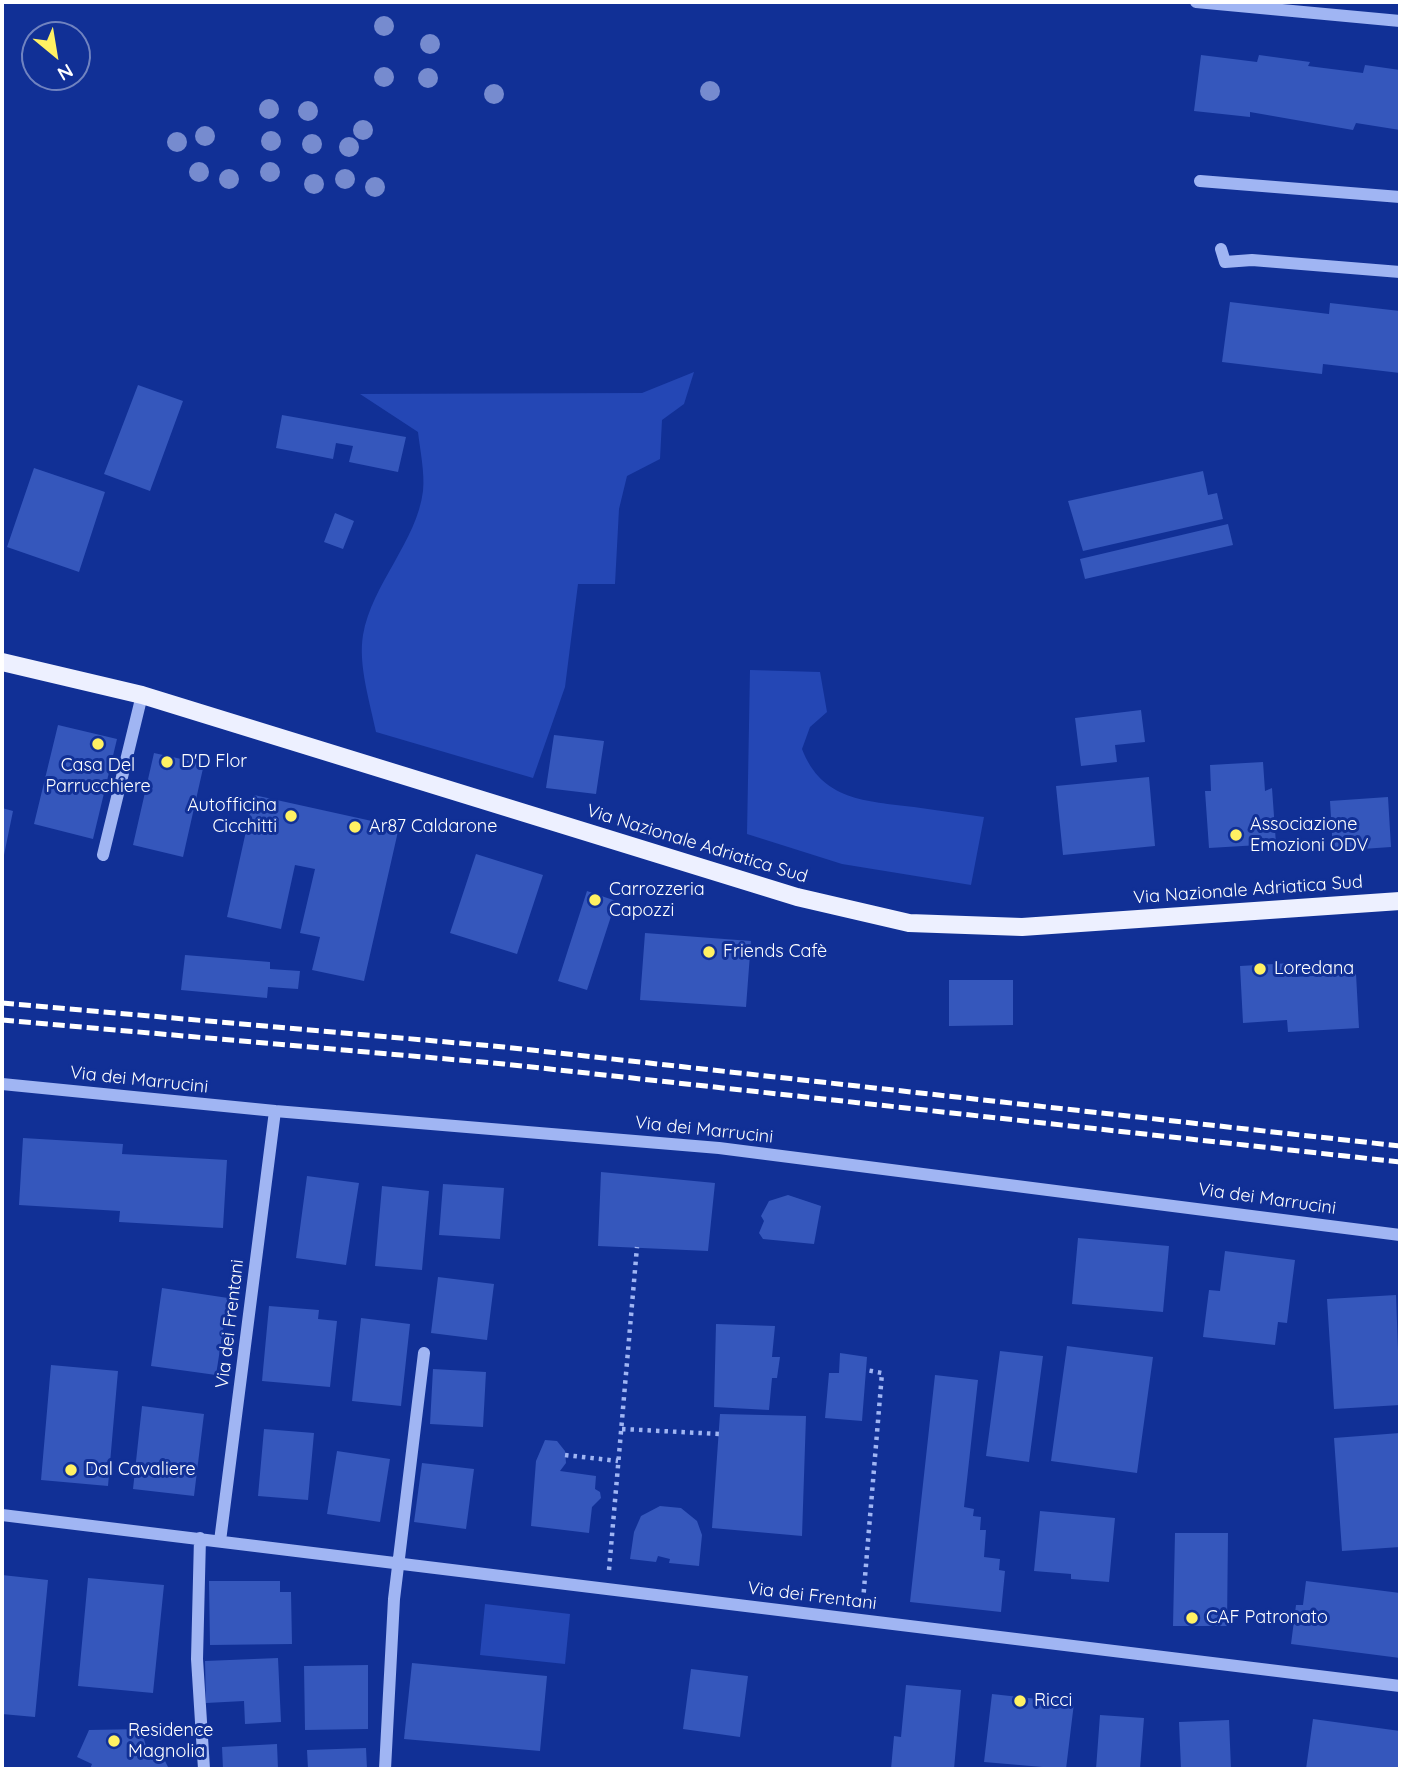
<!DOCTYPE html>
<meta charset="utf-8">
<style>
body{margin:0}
#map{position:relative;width:1402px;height:1771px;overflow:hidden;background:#113096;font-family:Quicksand,sans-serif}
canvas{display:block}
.frame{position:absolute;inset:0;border:4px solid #fff;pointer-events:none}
.north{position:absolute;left:21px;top:21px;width:70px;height:70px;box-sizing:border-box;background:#113096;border:2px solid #7083c0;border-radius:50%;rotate:150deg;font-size:19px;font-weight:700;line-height:28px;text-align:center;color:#fff}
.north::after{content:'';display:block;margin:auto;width:24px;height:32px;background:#fff163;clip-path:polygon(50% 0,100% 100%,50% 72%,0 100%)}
</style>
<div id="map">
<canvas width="1402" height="1771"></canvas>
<div class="frame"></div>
<div class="north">N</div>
</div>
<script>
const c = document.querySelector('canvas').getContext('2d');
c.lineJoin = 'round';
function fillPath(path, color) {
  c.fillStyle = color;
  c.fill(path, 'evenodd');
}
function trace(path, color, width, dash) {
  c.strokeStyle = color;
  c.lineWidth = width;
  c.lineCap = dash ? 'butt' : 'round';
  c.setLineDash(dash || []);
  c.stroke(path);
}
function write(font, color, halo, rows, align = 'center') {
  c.font = font + ' Quicksand,sans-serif';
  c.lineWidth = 6;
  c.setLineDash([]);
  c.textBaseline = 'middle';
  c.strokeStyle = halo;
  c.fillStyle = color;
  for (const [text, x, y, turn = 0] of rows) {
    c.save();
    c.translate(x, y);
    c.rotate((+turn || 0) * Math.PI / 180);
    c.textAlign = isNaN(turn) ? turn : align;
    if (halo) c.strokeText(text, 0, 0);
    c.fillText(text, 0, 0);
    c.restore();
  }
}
const green = new Path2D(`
 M694 372 684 404 662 420 660 459 627 476 619 509 615 584H578L565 687 533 778 376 732C370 702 358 665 363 635 372 584 417 541 423 491 425 473 420 450 418 432L360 394 642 393Z
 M750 670 820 672 827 712 810 727 802 749C822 801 866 801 914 807 937 810 960 814 984 817L971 885 842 864 747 834Z
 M485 1604 570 1614 565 1664 480 1655Z`);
const building = new Path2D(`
 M1201 55 1257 62 1259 55 1310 62 1308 66 1363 73 1365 65 1400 70V130L1356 123 1353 130 1250 112V117L1194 111Z
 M1230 302 1329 314 1330 303 1400 311V373L1323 364 1322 374 1222 362Z
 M138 385 183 401 150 491 104 474Z
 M282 415 406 437 398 472 349 462 353 446 336 443 333 459 276 448Z
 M34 468 105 492 79 572 7 547Z
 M1203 471 1208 495 1217 493 1223 519 1083 551 1068 501Z
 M335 513 354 521 343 549 324 542Z
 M1228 524 1233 545 1085 579 1080 559Z
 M1141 710 1145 742 1115 745 1117 762 1081 766 1075 718Z
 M58 725 117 739 93 839 34 824Z
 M554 735 604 741 596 794 546 788Z
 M154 753 204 764 183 857 133 845Z
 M1263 762 1265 791 1272 788 1276 844 1209 848 1205 791H1211L1210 765Z
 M1149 777 1155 846 1063 855 1056 786Z
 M254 795 399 827 364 981 312 970 320 937 300 933 315 869 295 865 281 929 227 917Z
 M1388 797 1391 847 1333 851 1330 801Z
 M2 808 13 811 3 860H2Z
 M476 854 543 875 517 954 450 933Z
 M587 891 616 901 587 990 558 981Z
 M645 933 751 941 746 1007 640 1000Z
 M185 955 270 962V969L300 971 298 989 268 987 267 998 181 990Z
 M1291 963 1292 977 1356 974 1359 1028 1288 1032 1287 1020 1243 1023 1240 966Z
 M949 980H1013V1025L949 1026Z
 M23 1138 123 1144 122 1154 227 1160 223 1228 119 1222 120 1211 19 1205Z
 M601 1172 715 1183 708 1251 598 1246Z
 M307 1176 359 1183 346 1265 296 1258Z
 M443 1184 504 1188 500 1239 439 1235Z
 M382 1186 429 1191 422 1270 375 1266Z
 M788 1195 821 1206 814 1244 763 1239 759 1233 764 1221 761 1216 769 1201Z
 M1078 1238 1169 1246 1163 1312 1072 1304Z
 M1225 1251 1295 1260 1287 1323 1278 1322 1275 1345 1203 1337 1209 1290 1220 1291Z
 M438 1277 494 1284 487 1340 431 1333Z
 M162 1288 228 1298 216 1375 151 1366Z
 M1396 1295 1400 1405 1334 1409 1327 1299Z
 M269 1306 319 1310 318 1319 337 1321 330 1387 262 1381Z
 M361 1318 410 1324 401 1406 352 1401Z
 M716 1324 775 1326 772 1357H780L777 1378H772L769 1410 714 1407Z
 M1067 1346 1153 1357 1137 1473 1051 1461Z
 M1000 1351 1043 1356 1029 1462 986 1456Z
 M840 1353 867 1357 862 1421 825 1418 829 1373H839Z
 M51 1365 118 1371 108 1486 41 1480Z
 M433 1369 486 1372 483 1427 430 1424Z
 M935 1375 978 1380 964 1507 974 1509 973 1516 981 1517 980 1530H986L984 1557 1000 1559 999 1570 1005 1571 1001 1612 910 1602Z
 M142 1406 204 1414 194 1496 133 1489Z
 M720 1414 806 1416 802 1536 712 1528Z
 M264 1429 314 1433 308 1500 258 1496Z
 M1400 1433V1547L1342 1551 1334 1438Z
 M545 1440 557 1441 565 1451 566 1463 560 1471 596 1476 595 1489 600 1492 601 1498 592 1507 589 1533 531 1526 536 1461Z
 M337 1451 390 1459 380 1522 327 1514Z
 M422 1463 474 1469 466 1529 414 1522Z
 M660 1506 681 1508 697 1521 702 1535 699 1566 669 1563 670 1559 658 1556 656 1562 630 1559 634 1532 641 1516Z
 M1040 1511 1115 1518 1109 1582 1071 1579V1574L1034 1571Z
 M1175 1533H1228L1227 1626H1173Z
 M2 1575 48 1580 35 1717 2 1714Z
 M88 1578 164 1585 153 1693 78 1686Z
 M209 1581H280V1592H291L292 1644 210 1645Z
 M1306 1581 1400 1593V1658L1291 1644 1296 1605H1303Z
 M278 1658 281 1722 245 1724 244 1701 206 1703 205 1661Z
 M412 1663 547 1676 540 1751 404 1739Z
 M368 1665V1729L305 1730 304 1666Z
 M691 1669 748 1676 740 1737 683 1729Z
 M906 1685 961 1690 954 1769H891L894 1736 901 1737Z
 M992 1694 1074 1703 1066 1769 984 1762Z
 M1100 1715 1144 1718 1140 1769H1096Z
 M1313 1719 1400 1731V1769H1306Z
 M1229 1720 1231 1769H1181L1179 1722Z
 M141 1729 148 1753H161L169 1769H90L92 1764 77 1757 89 1730Z
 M277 1744 278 1769H223L222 1747Z
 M366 1748 367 1769H308L307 1750Z`);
const path = new Path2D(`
 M622 1429 719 1434
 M565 1455 618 1461
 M609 1570 637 1247
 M863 1601 882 1373 866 1370`);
const minor = new Path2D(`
 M1196 2 1400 21
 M1200 181 1400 197
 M1221 249 1225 262 1252 260 1400 272
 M103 855 142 695
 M2 1084 275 1111 719 1148 1400 1235
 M2 1515 1400 1686
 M200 1538 197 1659 204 1769
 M220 1541 275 1111
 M385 1769 394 1599 424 1353`);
const major = new Path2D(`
 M2 662 142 695 797 897 909 923 1022 927 1400 901`);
const rail = new Path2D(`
 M2 1003 504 1047 1400 1146
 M2 1020 504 1064 1400 1162`);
const trees = [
 [384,26],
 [430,44],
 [384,77],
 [428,78],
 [710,91],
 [494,94],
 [269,109],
 [308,111],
 [363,130],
 [205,136],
 [271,141],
 [177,142],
 [312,144],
 [349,147],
 [199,172],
 [270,172],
 [229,179],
 [345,179],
 [314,184],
 [375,187]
];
const markers = [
 [98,744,7,"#fff163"],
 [167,762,7,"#fff163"],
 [291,816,7,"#fff163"],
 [355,827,7,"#fff163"],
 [1236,835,7,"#fff163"],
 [595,900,7,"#fff163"],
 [709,952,7,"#fff163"],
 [1260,969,7,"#fff163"],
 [71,1470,7,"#fff163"],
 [1192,1618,7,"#fff163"],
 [1020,1701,7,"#fff163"],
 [114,1741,7,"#fff163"]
];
const poiNames = [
 ["D'D Flor",181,762],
 ["Casa Del",98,766,"center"],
 ["Parrucchiere",98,787,"center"],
 ["Autofficina",277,806,"right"],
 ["Cicchitti",277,827,"right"],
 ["Associazione",1250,825],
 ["Emozioni ODV",1250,846],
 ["Ar87 Caldarone",369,827],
 ["Carrozzeria",609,890],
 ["Capozzi",609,911],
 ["Friends Cafè",723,952],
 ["Loredana",1274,969],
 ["Dal Cavaliere",85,1470],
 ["CAF Patronato",1206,1618],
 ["Ricci",1034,1701],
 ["Residence",128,1731],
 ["Magnolia",128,1752]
];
const streetNames = [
 ["Via Nazionale Adriatica Sud",697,844,17],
 ["Via Nazionale Adriatica Sud",1248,890,-4],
 ["Via dei Marrucini",139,1080,6],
 ["Via dei Marrucini",704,1130,6],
 ["Via dei Marrucini",1267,1199,8],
 ["Via dei Frentani",230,1324,-83],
 ["Via dei Frentani",812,1596,7]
];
fillPath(green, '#2447b5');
fillPath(building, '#3557bc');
trace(path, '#a0b5f3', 4.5, [3.5, 5]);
trace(minor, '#a0b5f3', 12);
trace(major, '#edf0ff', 18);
trace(rail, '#fff', 5, [12, 5]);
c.fillStyle = '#768bcf';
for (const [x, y] of trees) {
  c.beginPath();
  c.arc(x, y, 10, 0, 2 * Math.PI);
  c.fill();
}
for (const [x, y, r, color] of markers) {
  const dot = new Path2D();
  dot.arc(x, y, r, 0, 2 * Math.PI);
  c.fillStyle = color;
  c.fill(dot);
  trace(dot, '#113096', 2.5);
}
write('18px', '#fff', '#113096', poiNames, 'left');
write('18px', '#fff', '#113096', streetNames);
</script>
